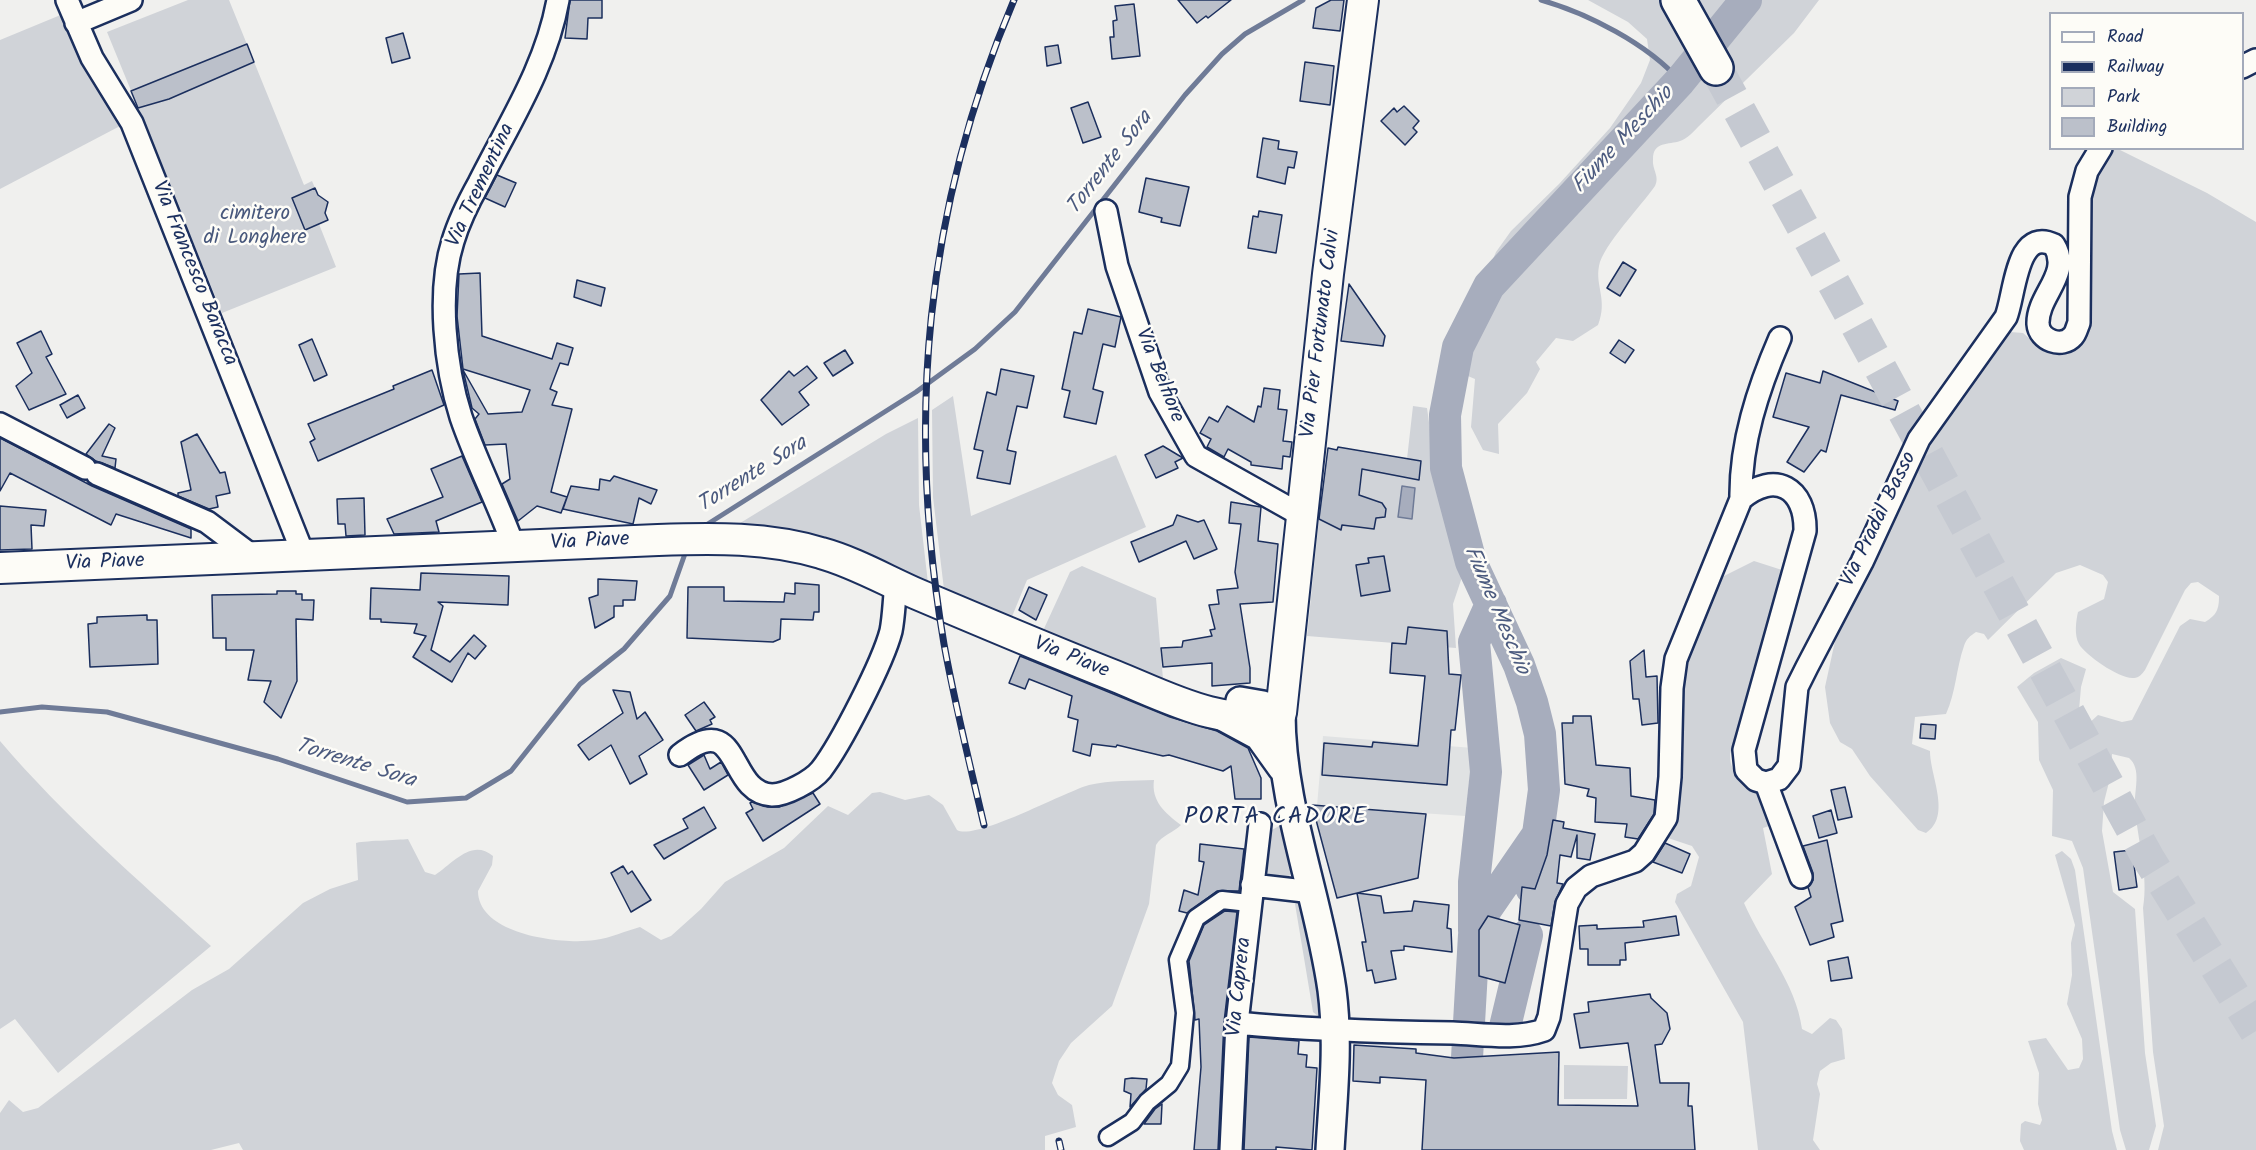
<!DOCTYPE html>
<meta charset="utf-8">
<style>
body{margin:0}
#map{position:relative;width:2256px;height:1150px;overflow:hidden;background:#f0f0ee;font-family:Kalam,sans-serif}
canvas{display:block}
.legend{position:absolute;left:2049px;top:12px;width:195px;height:138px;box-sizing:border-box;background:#fdfcf7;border:2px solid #a3aaba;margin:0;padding:8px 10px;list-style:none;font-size:18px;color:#1b2f5e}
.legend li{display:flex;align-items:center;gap:12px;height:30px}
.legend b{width:30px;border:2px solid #a3aaba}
</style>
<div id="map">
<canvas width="2256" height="1150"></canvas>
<ul class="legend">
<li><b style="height:8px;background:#fdfcf7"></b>Road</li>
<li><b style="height:8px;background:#1b2f5e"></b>Railway</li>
<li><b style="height:16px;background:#d0d3d8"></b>Park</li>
<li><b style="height:16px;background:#bbc0ca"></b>Building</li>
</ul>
</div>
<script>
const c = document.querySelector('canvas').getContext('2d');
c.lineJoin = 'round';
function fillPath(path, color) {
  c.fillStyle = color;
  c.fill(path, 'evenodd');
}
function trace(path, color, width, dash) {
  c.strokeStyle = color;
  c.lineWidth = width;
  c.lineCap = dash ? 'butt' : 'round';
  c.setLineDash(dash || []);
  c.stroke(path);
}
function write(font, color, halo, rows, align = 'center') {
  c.font = font + ' Kalam,sans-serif';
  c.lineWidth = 5;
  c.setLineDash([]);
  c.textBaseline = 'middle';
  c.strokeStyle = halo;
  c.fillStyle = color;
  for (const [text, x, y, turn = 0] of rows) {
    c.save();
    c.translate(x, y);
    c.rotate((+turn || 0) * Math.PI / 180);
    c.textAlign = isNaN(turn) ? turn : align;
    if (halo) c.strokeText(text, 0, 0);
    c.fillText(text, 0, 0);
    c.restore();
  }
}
const built = new Path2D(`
 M1323 736 1473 748 1465 816 1317 806Z`);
const green = new Path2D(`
 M188 0H229L304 185 312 181 318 195 328 202 325 213 328 220 319 224 336 267 222 313 107 32Z
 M1588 0H1661L1669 14 1680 0H1819L1794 33 1699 126C1694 131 1687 139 1680 141 1669 145 1653 141 1653 159 1652 170 1660 176 1655 186 1642 205 1603 245 1599 266 1595 286 1608 300 1598 325L1573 341 1556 338 1536 362 1540 369 1527 393 1498 424 1499 454 1483 450 1471 427 1475 379 1456 371 1476 299 1496 252 1511 231 1559 184 1610 128 1641 83 1650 60 1647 39 1628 22Z
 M63 14 80 55 122 125 0 189V40Z
 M2097 149H2118L2207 193 2256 222V1150H2158L2164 1126 2153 1052 2143 908C2149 874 2137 840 2135 806 2134 790 2142 769 2129 758L2112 754 2111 774 2104 802 2102 831 2113 892 2135 909 2145 1053 2156 1126 2149 1150H2126L2120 1130 2083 868 2072 841 2052 836 2053 790 2039 760 2038 722 2017 687 2034 673 2061 658 2086 669 2081 687 2078 722 2087 725 2098 715 2122 722 2132 720 2180 626 2190 619 2205 622C2217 615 2219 609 2219 596L2198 582 2191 583 2185 590 2145 670C2142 674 2139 678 2134 678 2121 680 2085 655 2079 644 2074 635 2076 621 2078 612L2104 599 2108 582 2103 575 2080 565 2056 573 1988 640 1984 634 1976 632C1970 636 1966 639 1964 646 1956 669 1956 692 1946 714L1915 717 1912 744 1930 751C1930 776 1952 816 1926 833L1918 830 1870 776 1852 749 1840 742 1830 723 1825 687 1837 632 1910 484 1921 449 1998 331 2023 333 2037 345 2046 348 2074 345 2083 228Z
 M953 396 971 516 1116 455 1146 527 1027 580 1011 619 945 598 933 497 932 410Z
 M1413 406 1427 408C1435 463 1440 520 1464 571L1453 604 1456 648 1307 636 1319 519 1341 529 1342 525 1374 529 1376 518 1385 515 1386 509 1380 503 1359 501 1363 464 1377 467 1378 472 1419 480 1407 459Z
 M918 418 919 505 929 592 732 528 886 434Z
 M1754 561 1782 570 1730 754C1730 780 1745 770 1755 785 1762 797 1766 812 1772 825L1763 828 1772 874 1744 903C1762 945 1796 983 1802 1029L1812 1034 1830 1018 1836 1020 1842 1029 1845 1059 1831 1063 1820 1071 1817 1084 1820 1094 1813 1140 1820 1150H1758L1743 1022 1675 902 1677 894 1691 886 1699 857 1692 846 1665 837 1677 683 1720 578Z
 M1082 566 1156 598 1163 679 1042 633 1070 572Z
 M0 741C64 816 138 880 211 946L58 1073 15 1019 0 1029Z
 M1154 780C1151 801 1165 813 1181 825 1173 833 1162 835 1156 845L1149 904 1112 1006 1071 1043 1059 1061 1052 1083 1058 1095 1072 1105 1076 1127 1045 1136V1150H243L239 1143 211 1150H0V1113L9 1100 23 1112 38 1108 192 990 229 969 303 903 330 889 358 880 356 843C360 841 399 840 408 839L425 872 435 875C453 863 472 838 493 856L492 865 478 891C478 935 563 945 595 940 611 938 625 931 640 927L661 940 671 936 701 909 725 882 784 848 828 806 848 815 872 793 880 792 905 800 929 795 943 805 957 830C975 841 1064 792 1089 785 1110 780 1133 781 1154 780Z
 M1279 826 1284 830 1294 871 1287 878 1264 874 1270 831Z
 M2062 851 2071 859 2075 870 2112 1131 2117 1150H2024L2020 1141 2021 1124 2025 1121 2040 1125 2042 1120 2038 1104 2039 1073 2028 1041 2046 1038 2068 1070 2079 1068 2083 1059 2082 1039 2067 1004 2072 975 2071 943 2075 925 2055 855Z
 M1297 902H1302L1319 969 1321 1016 1319 1017 1313 1012 1295 904Z
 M1564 1065 1628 1066 1627 1099H1564Z`);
const water = new Path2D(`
 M1402 486 1415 488 1412 519 1398 517Z`);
const stream = new Path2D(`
 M1541 0C1587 13 1648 44 1680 81
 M703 527 916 392 975 349 1015 312 1185 95 1222 54 1245 34 1303 0
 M0 712 42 707 107 712 278 759 407 802 466 798 511 771 580 684 624 649 670 596 687 548`);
const river = new Path2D(`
 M1531 888 1538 838
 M1474 931V882L1486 772 1474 642 1491 604
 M1504 1031 1527 935
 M1467 1058 1474 935 1485 911 1538 834 1544 790 1540 734 1532 702 1519 665 1471 562 1446 468 1445 415 1458 347 1489 286 1680 81 1746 0`);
const building = new Path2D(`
 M570 0H602V18H588L587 39 565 38Z
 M1178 0H1231L1208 18 1206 16 1197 23Z
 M1331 0H1344L1340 31 1313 28 1316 8Z
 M1134 4 1140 56 1112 59 1110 37H1114L1113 21 1117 20 1115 6Z
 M403 33 410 58 392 63 386 38Z
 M247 44 254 62 169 99 138 108 131 91Z
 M1058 45 1061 63 1047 66 1045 47Z
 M1305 62 1334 66 1330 105 1300 101Z
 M1088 102 1101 137 1083 143 1071 108Z
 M1404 106 1419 121 1413 128 1417 132 1405 145 1381 121 1394 108 1397 112Z
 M1263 138 1279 141 1278 149 1297 152 1294 168 1288 167 1285 184 1257 177Z
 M497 175 516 183 505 207 485 198Z
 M1146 178 1189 187 1180 226 1161 222 1162 218 1139 212Z
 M315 188 318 195 328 202 325 213 328 220 305 230 292 198Z
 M1259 211 1282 215 1276 253 1248 248 1253 216 1258 217Z
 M1623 262 1636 270 1620 296 1607 288Z
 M480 273 482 336 552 359 557 343 573 348 568 365 560 363 550 389 557 392 552 405 572 409 551 492 567 497 561 513 537 506 518 521 502 484 510 479 506 444 485 445 475 419 479 414 472 408 463 370 488 414 522 412 530 390 463 369 457 316 459 274Z
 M577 280 605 288 601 306 574 297Z
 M1349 284 1385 336 1383 346 1341 341Z
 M1088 309 1121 317 1115 347 1103 344 1093 389 1103 392 1096 424 1064 417 1070 391 1062 389 1074 332 1082 334Z
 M41 331 52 354 46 357 66 394 29 410 16 386 32 373 17 343Z
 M312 339 327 375 314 381 299 345Z
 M1619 340 1634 350 1625 363 1610 353Z
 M845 350 853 363 833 376 824 363Z
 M807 366 817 378 799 392 809 405 782 425 761 400 789 371 794 376Z
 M1001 369 1034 376 1027 408 1017 406 1007 450 1016 452 1010 484 977 478 983 451 974 449 987 392 996 395Z
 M432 370 444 405 318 461 310 442 315 439 308 424 394 389 393 386Z
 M1823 371 1898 401 1895 410 1841 395 1826 452 1821 450 1804 472 1787 462 1809 427 1773 417 1786 373 1820 383Z
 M1264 388 1280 390 1278 409 1287 410 1283 441 1292 442 1290 457 1283 456 1282 469 1251 465V462L1228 449 1224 457 1207 447 1211 439 1200 433 1209 417 1218 422 1227 406 1254 422 1258 406 1261 407Z
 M78 395 85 408 67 418 60 405Z
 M109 424 115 428 102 456 116 459 115 468 96 461 86 454Z
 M197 434 220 473 225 472 230 493 216 496 218 507 209 509 178 496V493L191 490 181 442Z
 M0 438 92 486 191 529V538L116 514 111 525 10 473 0 491Z
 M1163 446 1183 458 1175 462 1178 468 1156 478 1145 455Z
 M1338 447 1421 461 1419 480 1362 469 1359 495 1382 503 1386 509 1385 517 1376 518 1374 529 1342 525 1341 530 1319 519 1328 448 1337 450Z
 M462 456 482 502 436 521 439 532 394 534 387 519 443 497 431 469Z
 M614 476 657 490 651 504 639 498 633 524 563 509 571 486 599 490 600 479 610 481Z
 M364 498 365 535 346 536 345 524H338L337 499Z
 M1231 502 1261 507 1258 541 1278 544 1273 602 1240 604 1250 668V683L1212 686V663L1163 667 1161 648 1182 647 1183 641 1212 636 1210 630 1215 629 1209 605 1219 604 1217 590 1238 588 1235 572 1241 524 1229 523Z
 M0 506 46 510 44 526 31 525 32 549 0 550Z
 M1177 515 1198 522 1204 520 1217 549 1194 559 1186 541 1139 562 1131 542 1173 525Z
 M1384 556 1390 591 1361 596 1356 565 1369 563 1368 558Z
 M421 573 509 576 508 605 438 602 443 606 431 650 450 662 474 635 486 646 475 659 468 653 452 682 413 657 426 636 414 633 417 624 381 622V619H370L371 588 420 590Z
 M598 579 637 581 635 600H623V606H614V617L595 628 589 598 598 595Z
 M795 583 819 585V612H814L813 620 781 619 780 639 773 642 687 638 688 587H724V601L784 602 785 593 795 594Z
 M1029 587 1047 595 1036 620 1019 610Z
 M277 591H296V594H302V600H314L313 620 296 619 297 681 281 718 264 702 271 681 248 680 254 650H226V638H213L212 595 277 594Z
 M147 615V620H157L158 664 90 667 88 624 97 623V617Z
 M1408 627 1447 631 1449 674 1461 675 1455 730H1451L1447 785 1322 775 1324 743 1372 747 1373 742 1418 746 1425 676 1390 673 1392 643 1406 644Z
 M1644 650 1646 677 1657 676 1658 723 1642 725 1639 699H1633L1630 661Z
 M1020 656 1170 717 1217 731 1248 748 1261 778V799H1235L1231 766 1223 771 1169 755 1163 756 1117 745 1116 747 1092 744 1090 756 1073 751 1078 720 1068 717 1072 696 1029 679 1025 689 1009 683Z
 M613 690 630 692 637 719 645 712 663 740 639 756 647 774 630 784 611 745 589 760 578 745 623 713Z
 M704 702 715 717 710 720 712 724 696 731 685 715Z
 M1573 716H1591L1596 765 1630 768 1631 796 1655 800 1654 814 1638 839 1625 837 1627 824 1595 822 1596 798 1587 796 1589 789 1565 784 1562 723H1573Z
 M1921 724 1936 725 1935 739 1920 738Z
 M704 755 710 769 721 762 728 775 704 790 688 765Z
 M1845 787 1852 817 1838 820 1831 790Z
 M813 793 820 804 763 841 746 813 753 809 750 803 752 802 768 807H779Z
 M1312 805 1426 814 1418 878 1337 898Z
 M704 807 716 828 664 859 654 845 688 828 683 819Z
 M1831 810 1837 833 1819 838 1813 816Z
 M1553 820 1564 822 1563 828 1595 834 1590 860 1577 858V835L1571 857 1560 855 1557 883 1563 884 1555 902 1551 926 1519 920 1522 887 1535 889 1547 855Z
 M1827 840 1843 921 1831 924 1834 937 1810 945 1795 907 1811 897 1808 887 1813 880V873L1803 846Z
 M1665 843 1690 854 1682 873 1653 862Z
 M1200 844 1244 849 1239 891H1217L1187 913 1179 911 1184 890 1198 895 1204 862 1199 861Z
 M2132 850 2137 887 2119 890 2114 852Z
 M623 866 628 874 632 871 651 900 631 912 611 873Z
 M1357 893 1381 896 1384 913 1412 911 1414 901 1449 905 1447 928 1451 929 1452 952 1404 946V950L1391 951 1396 979 1375 983 1372 970 1367 971 1362 942H1366Z
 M1225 911 1237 912 1224 1022 1218 1150H1194L1201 1067 1199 1019 1195 1020 1189 961 1204 925Z
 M1488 916 1520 925 1505 983 1479 976V930Z
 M1676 916 1679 935 1625 943 1626 960H1620V965H1588V949H1580L1579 926 1597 925V929L1644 927 1643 921Z
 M1848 957 1852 978 1831 981 1828 961Z
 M1650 994 1651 998 1667 1013 1670 1029 1662 1044 1655 1045 1660 1083H1689L1688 1106H1692L1695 1150H1422L1426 1080 1380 1077V1083L1353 1081 1354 1045 1416 1049V1053L1454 1058 1559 1052 1558 1105 1638 1106 1628 1043 1580 1048 1574 1014 1589 1012 1588 1002Z
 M1249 1037 1299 1041 1298 1054 1307 1055 1306 1067 1317 1068 1312 1150 1276 1147V1150H1244Z
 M1132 1078 1147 1079 1146 1089 1130 1107 1131 1094 1124 1091 1125 1079Z
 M1162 1104 1161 1124H1144L1155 1109Z`);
const primaryTunnel = new Path2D(`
 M1716 68 2148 858 2256 1031`);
const pedestrian = new Path2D(`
 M1108 1137 1132 1122 1147 1102 1169 1084 1180 1066 1185 1013 1178 960 1196 918 1222 900 1249 903`);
const minor = new Path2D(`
 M67 0 92 58 132 123 304 556
 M76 23 131 0
 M2242 67 2256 60
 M1106 211 1117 266 1160 392 1196 456 1301 515
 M0 424 85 468
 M97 474 207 522 255 558
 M1741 499C1775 470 1806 488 1805 531L1744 750 1746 770 1756 780 1766 783 1779 779 1789 766 1797 687 1807 667 1862 562 1919 439 2006 317C2015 295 2016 226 2054 245 2072 274 2037 295 2038 324 2039 340 2062 349 2073 336 2076 333 2077 327 2079 323L2080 197 2087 171 2101 148
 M514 547C498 503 476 461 461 417 445 367 437 291 453 241 459 221 469 201 479 183 509 123 546 67 558 0
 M680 755C742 707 726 793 772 795 786 795 812 781 821 770 841 744 883 662 891 631 894 616 894 600 896 585
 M1766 783 1801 877
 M1252 885 1313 892
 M1237 1023C1308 1030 1381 1032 1453 1033 1482 1034 1516 1040 1544 1030L1549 1017 1567 904 1576 888 1591 876 1635 861 1644 853 1666 818 1670 777 1672 688 1676 659 1741 499C1740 443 1758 389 1780 338
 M1231 1150 1237 1023 1260 824`);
const tertiary = new Path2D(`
 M1240 701 1263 705 1281 713C1281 807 1319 897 1332 990 1339 1043 1333 1097 1330 1150
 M1222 716 1259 736 1282 768`);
const secondary = new Path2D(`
 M0 568 658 540C713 538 768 537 821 553 854 562 885 580 917 594 983 622 1049 650 1115 676 1167 697 1224 729 1281 713L1328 274 1363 0`);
const primary = new Path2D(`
 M1678 0 1716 68`);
const rail = new Path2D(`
 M984 825C970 765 955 705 944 644 906 421 925 209 1014 0
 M1059 1141 1061 1150`);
const streetNames = [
 ["Via Trementina",482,186,-65],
 ["Via Francesco Baracca",193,274,68],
 ["Via Pier Fortunato Calvi",1322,334,-83],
 ["Via Belfiore",1158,376,68],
 ["Via Pradàl Basso",1880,520,-64],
 ["Via Piave",590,543,-3],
 ["Via Piave",105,564,-2],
 ["Via Piave",1071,659,22],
 ["Via Caprera",1241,987,-84]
];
const parkNames = [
 ["cimitero",255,215],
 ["di Longhere",255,239]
];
const waterNames = [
 ["Fiume Meschio",1624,141,-47],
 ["Torrente Sora",1111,164,-52],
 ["Torrente Sora",753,476,-32],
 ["Fiume Meschio",1495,611,67],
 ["Torrente Sora",355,765,17]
];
const quarterNames = [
 ["PORTA CADORE",1276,819]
];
fillPath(built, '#e0e2e3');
fillPath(green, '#d0d3d8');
fillPath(water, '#a7adbd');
trace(water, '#6f7b97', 1.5);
trace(stream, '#6f7b97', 5);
trace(river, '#a7adbd', 32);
fillPath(building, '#bbc0ca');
trace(building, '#1b2f5e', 1.5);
trace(primaryTunnel, '#c5c9d1', 33, [33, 16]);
trace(pedestrian, '#1b2f5e', 21);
trace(minor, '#1b2f5e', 26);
trace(tertiary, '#1b2f5e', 32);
trace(secondary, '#1b2f5e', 34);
trace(primary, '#1b2f5e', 38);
trace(pedestrian, '#fdfcf7', 16);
trace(minor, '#fdfcf7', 21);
trace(tertiary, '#fdfcf7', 27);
trace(secondary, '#fdfcf7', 30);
trace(primary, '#fdfcf7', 33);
trace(rail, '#1b2f5e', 7);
trace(rail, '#fdfcf7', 4.5, [14]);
write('21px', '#1b2f5e', '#fdfcf7', streetNames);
write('21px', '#48587c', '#fdfcf7', parkNames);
write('italic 22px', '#4c5b7f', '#fdfcf7', waterNames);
c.letterSpacing = '1.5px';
write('24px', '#1b2f5e', '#fdfcf7', quarterNames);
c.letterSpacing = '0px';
</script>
